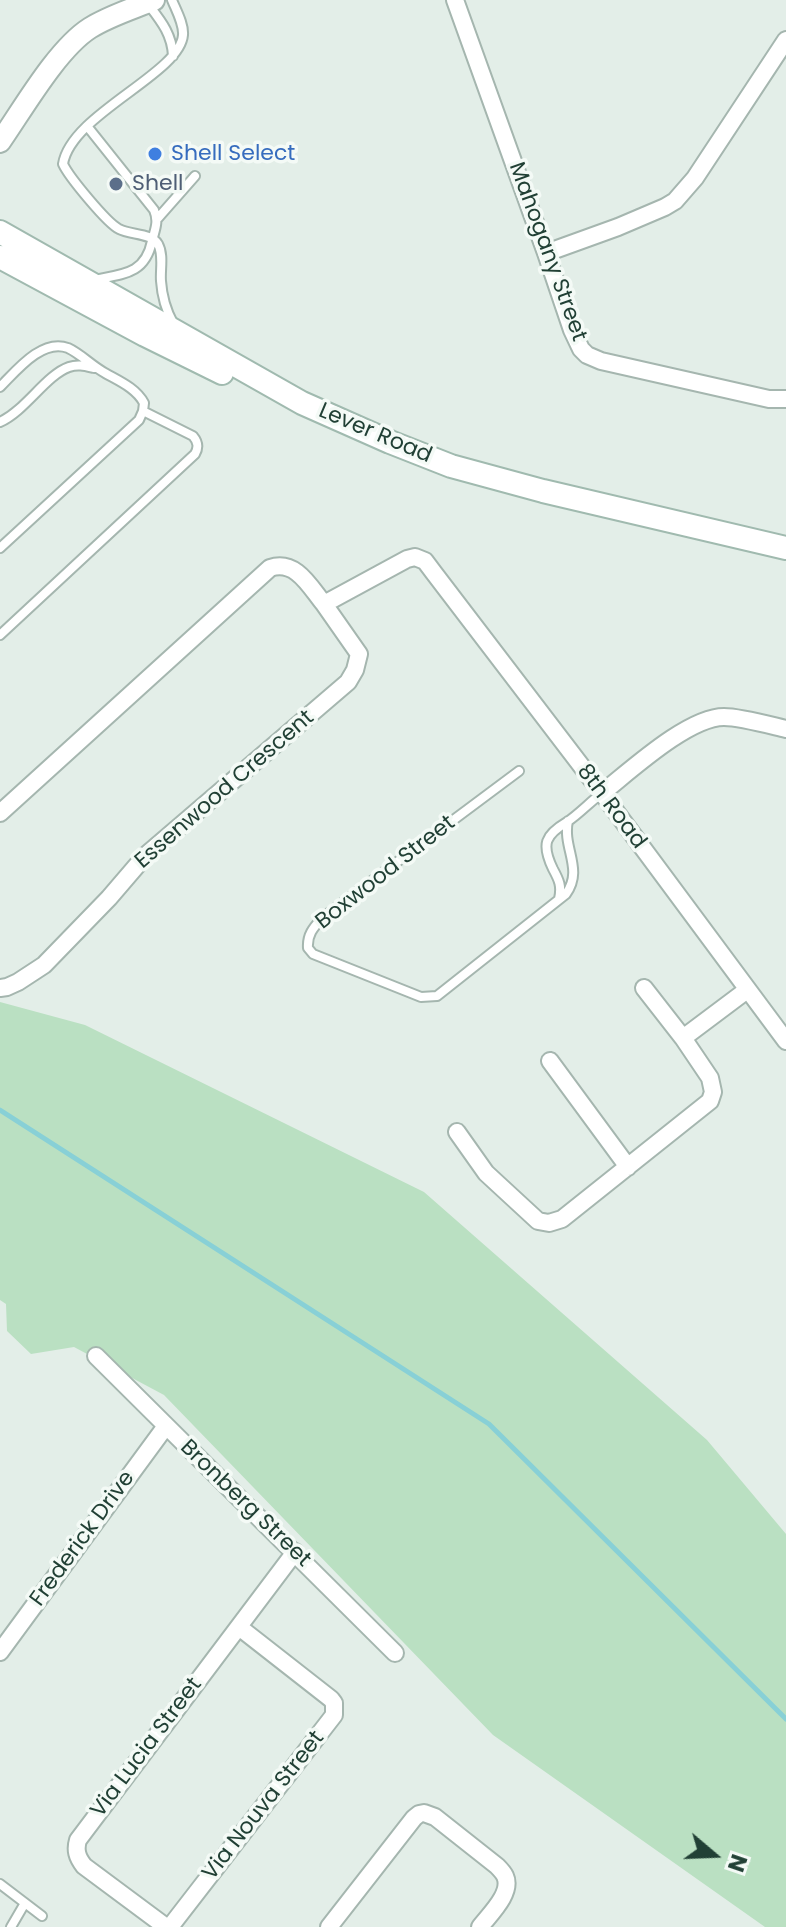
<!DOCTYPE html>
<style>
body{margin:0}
#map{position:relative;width:786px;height:1927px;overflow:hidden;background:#e3eee8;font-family:Poppins,sans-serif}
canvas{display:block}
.north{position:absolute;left:674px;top:1815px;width:80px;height:80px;-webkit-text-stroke:6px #f4faf6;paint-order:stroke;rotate:109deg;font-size:22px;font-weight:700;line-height:32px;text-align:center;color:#214035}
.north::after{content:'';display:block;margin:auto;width:28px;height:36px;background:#214035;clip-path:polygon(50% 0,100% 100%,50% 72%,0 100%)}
</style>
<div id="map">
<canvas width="786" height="1927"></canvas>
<div class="north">N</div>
</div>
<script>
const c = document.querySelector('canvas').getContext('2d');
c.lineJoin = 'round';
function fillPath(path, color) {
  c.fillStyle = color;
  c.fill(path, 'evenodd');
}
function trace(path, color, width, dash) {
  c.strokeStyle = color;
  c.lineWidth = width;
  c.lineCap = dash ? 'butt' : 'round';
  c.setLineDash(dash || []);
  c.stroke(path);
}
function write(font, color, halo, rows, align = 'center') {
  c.font = font + ' Poppins,sans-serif';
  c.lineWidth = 7;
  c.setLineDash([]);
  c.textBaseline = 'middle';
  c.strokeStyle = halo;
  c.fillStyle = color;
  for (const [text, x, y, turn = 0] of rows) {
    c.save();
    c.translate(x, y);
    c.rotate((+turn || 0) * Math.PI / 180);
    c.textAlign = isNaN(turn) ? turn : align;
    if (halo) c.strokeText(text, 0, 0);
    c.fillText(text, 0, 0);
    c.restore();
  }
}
const green = new Path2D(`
 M0 1002 85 1025 424 1192 707 1440 786 1534V1927H765L493 1735 164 1395 74 1347 31 1354 7 1331 6 1304 0 1300Z`);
const stream = new Path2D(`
 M0 1110 489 1424 786 1719`);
const service = new Path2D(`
 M172 0C176 10 184 24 183 35 180 74 71 114 63 164 69 177 107 223 119 229 130 235 152 233 158 244 164 255 160 270 161 281 162 296 166 310 173 323
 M148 4C161 21 172 34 173 56
 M87 126 154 210C159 222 155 229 152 241 145 275 122 274 93 280
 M158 218 195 176
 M0 387C16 371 42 338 68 348 81 354 92 366 105 373 119 381 136 388 144 403L143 411 139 420 0 548
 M0 422C25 411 46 375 69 367 78 364 85 366 94 368
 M0 635 195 454C199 447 198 442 193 436L143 411
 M519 771 322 918C313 928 307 935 308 948L313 954 421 997 437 996 566 894C584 869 562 848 568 821
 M559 899C562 886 559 880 553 869 541 844 545 835 567 822 579 814 590 802 602 793
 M0 1884 42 1916
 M11 1927 25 1903`);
const minor = new Path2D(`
 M455 0 546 253 572 330 581 349 587 355 601 361 769 399H786
 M546 253 618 227 665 207 675 201 695 178 786 40
 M602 793C630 771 688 717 724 717 740 717 769 725 786 729
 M0 813 270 568C296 559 310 587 324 604L407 559 415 557 425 561 434 573 602 793 786 1041
 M0 988 7 987 18 982 44 965 109 898 145 856 348 682 355 670 359 654 324 604
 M683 1038 747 990
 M550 1061 628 1167
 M457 1132 486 1173 538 1221 549 1223 562 1219 710 1101 713 1092 710 1078 683 1038 644 988
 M96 1356 395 1653
 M0 1652 166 1426
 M166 1927 84 1866C77 1857 75 1850 78 1840L295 1552
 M170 1927 334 1715V1703L331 1699 239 1627
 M329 1927 414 1818 419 1814 424 1813 435 1817 497 1866C499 1868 504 1874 505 1876 513 1893 489 1915 480 1927`);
const tertiary = new Path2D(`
 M0 142C23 109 57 49 90 28 109 16 132 9 154 0`);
const secondary = new Path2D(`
 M0 232 302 403 390 442 451 466 543 491 786 548
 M0 257 145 335 222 373`);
const markers = [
 [155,154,8,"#3f7fe0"],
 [116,184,8,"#5c6f8a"]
];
const shopNames = [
 ["Shell Select",171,154]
];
const serviceNames = [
 ["Shell",132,184]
];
const streetNames = [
 ["Mahogany Street",547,252,70],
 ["Lever Road",375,434,23],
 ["Essenwood Crescent",225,790,-41],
 ["8th Road",611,807,53],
 ["Boxwood Street",386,873,-38],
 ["Bronberg Street",245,1504,44],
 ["Frederick Drive",83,1539,-54],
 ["Via Lucia Street",147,1748,-53],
 ["Via Nouva Street",264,1806,-52]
];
fillPath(green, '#bae0c2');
trace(stream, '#88d0d6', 5);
trace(service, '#a5b6af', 12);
trace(minor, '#a5b6af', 20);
trace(tertiary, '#a5b6af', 24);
trace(secondary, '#a0baaf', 26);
trace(service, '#fff', 8);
trace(minor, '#fff', 16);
trace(tertiary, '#fff', 20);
trace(secondary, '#fff', 22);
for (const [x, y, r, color] of markers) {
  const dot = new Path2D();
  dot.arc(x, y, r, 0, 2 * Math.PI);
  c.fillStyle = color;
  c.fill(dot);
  trace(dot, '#f4faf6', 3);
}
write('22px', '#366cbe', '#f4faf6', shopNames, 'left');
write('22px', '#4e5e75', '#f4faf6', serviceNames, 'left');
write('22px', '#214035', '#f4faf6', streetNames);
</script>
